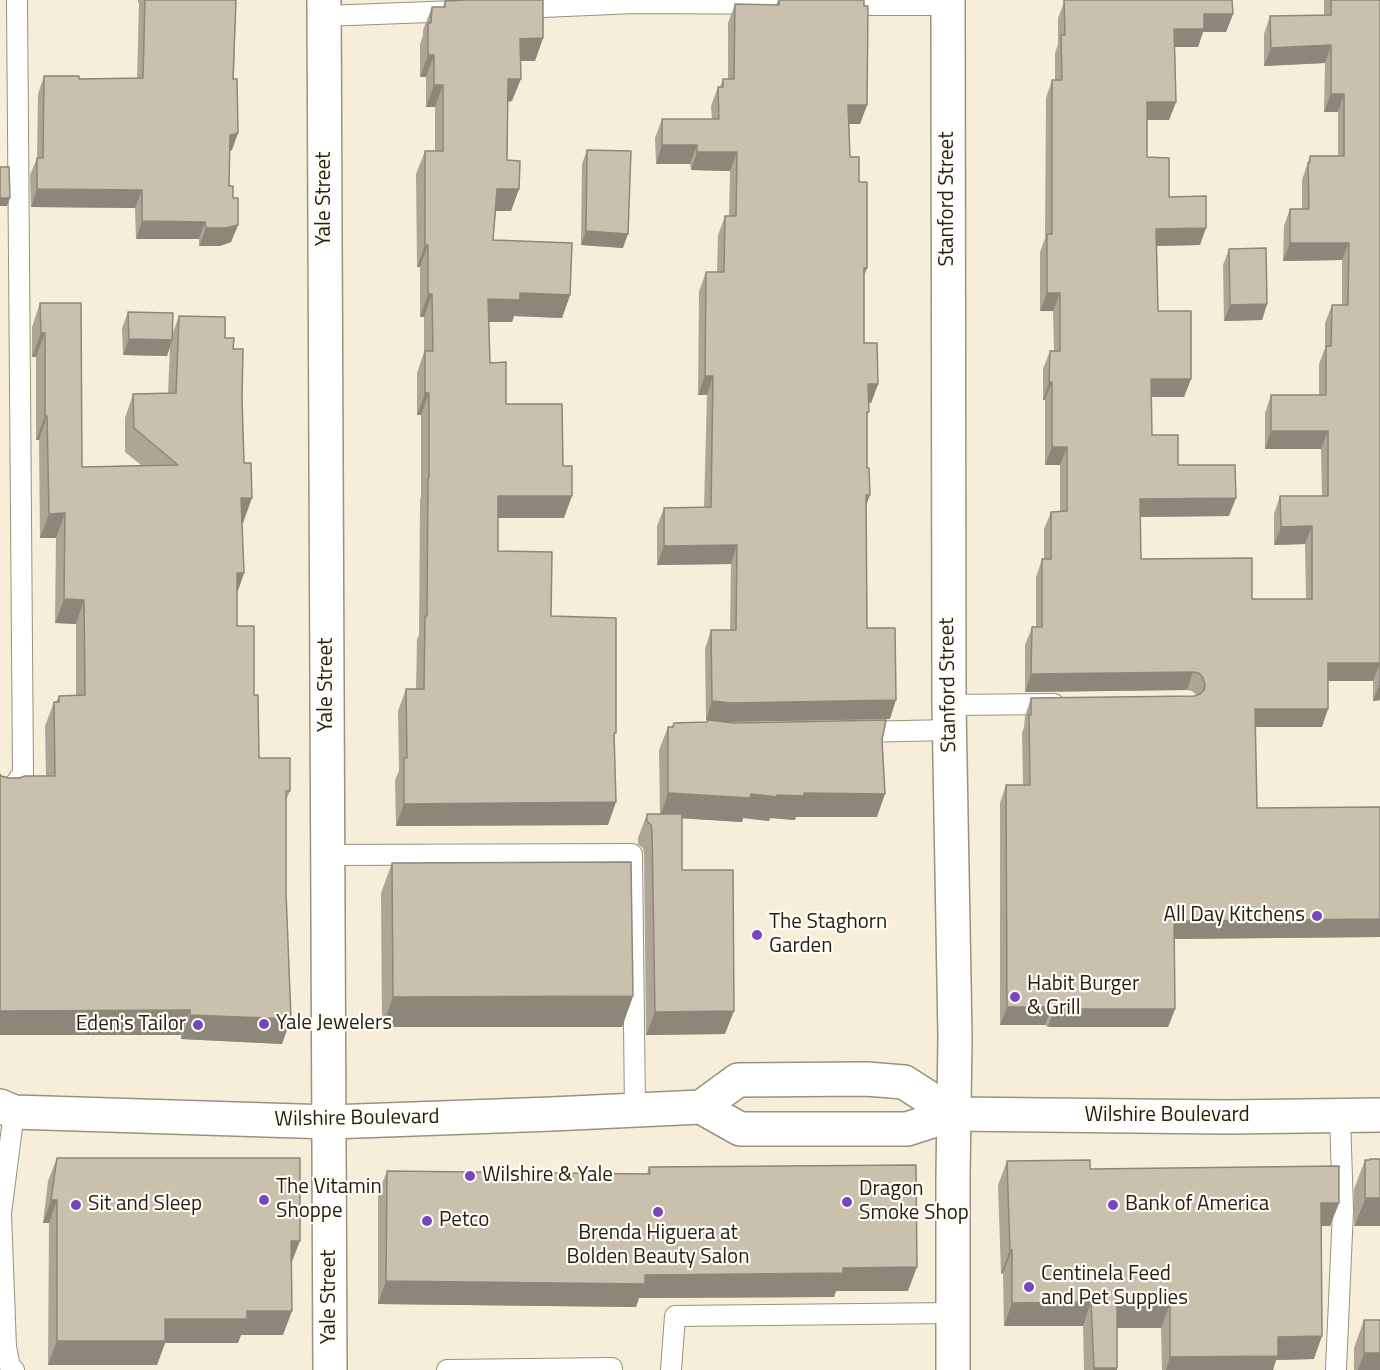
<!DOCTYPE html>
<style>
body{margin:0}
canvas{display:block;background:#f6eed9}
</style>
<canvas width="1380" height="1370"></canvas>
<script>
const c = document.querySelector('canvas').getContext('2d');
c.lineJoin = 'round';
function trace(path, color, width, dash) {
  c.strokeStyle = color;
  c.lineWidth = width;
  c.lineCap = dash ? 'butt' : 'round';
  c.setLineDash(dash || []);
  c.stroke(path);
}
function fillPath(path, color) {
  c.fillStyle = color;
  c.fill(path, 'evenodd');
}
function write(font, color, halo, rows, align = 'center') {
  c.font = font + ' "Titillium Web",sans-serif';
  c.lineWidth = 4.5;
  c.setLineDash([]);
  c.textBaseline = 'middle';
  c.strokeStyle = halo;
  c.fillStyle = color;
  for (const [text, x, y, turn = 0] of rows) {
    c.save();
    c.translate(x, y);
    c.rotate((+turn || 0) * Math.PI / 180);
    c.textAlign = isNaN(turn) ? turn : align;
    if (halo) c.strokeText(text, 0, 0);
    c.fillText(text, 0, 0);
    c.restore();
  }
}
const service = new Path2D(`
 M840 5H948
 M519 8 636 3 801 4
 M324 16 456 11
 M949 705 1054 704
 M859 732 949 730
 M0 790H10L23 774 17 0
 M328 855 632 854 635 1110
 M1336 1369 1343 1210 1340 1116
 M14 1370 10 1367 6 1347 1 1213 14 1112
 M447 1370 612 1368
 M671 1370 675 1316 953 1313`);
const minor = new Path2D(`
 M324 0 330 1370
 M948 0 949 705 955 1037 953 1176V1370`);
const primary = new Path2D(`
 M0 1106 14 1112 330 1122 552 1114 701 1107 738 1080 866 1079 904 1082 954 1114
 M701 1107 740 1129H907L954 1114 1226 1117 1380 1115`);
const wall = new Path2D(`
 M138 0H236L232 150 230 151 229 186 233 198 238 225 231 242 220 246H199V239H136L135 208 31 207 30 175 37 158 38 94 44 76 79 79H137L139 3H138Z
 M778 0H864L867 105 860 124H849L850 157 859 182 864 277V343L878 384 871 403H869L867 419 866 506 867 628 890 719 727 722 882 740 877 817H796L795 820 770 818 769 821 743 818 742 822 682 818V870L725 1034 646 1035 644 854 643 848 638 844V838L647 814H660L659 750 668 727H672L674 723 707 722 708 720 715 721 706 720 705 649 711 630H730L731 564 657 565V526L664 508 704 507 707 395H698L699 291 706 272H717L718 235 725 216H729L730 171 691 170 690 164H656L655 138 662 119H712L711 106 718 87H720L723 79H728V23L735 4 776 5Z
 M1065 0 1233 14 1226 32H1203L1198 47H1175L1176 102 1169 120H1147V157L1169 197 1200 245 1157 246 1158 311 1191 379 1184 397H1152V435L1178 465 1229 516 1140 517 1141 559 1252 599H1306L1305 544 1274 545V514L1280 496H1322L1321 449H1265V413L1271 395H1319V364L1325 348V323L1332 305H1342V260L1283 261 1284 226 1290 209H1302V180L1310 156H1338V112H1324L1325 63 1264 66V34L1270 16 1324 15V0H1380V700L1373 701V681H1328L1322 727H1255L1257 808 1380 807V937L1174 939 1175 1009 1168 1027H1048L1045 1025H1000V803L1006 785H1023L1022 733 1024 727 1025 716 1031 698 1194 696 1197 695 1192 691 1187 690 1025 692V645L1032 627H1036V577L1042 559H1044V529L1051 512H1060V465H1045V400H1043V369L1050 351H1054L1053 311H1040V252L1045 238 1046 98 1052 80H1055V53L1058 44V18Z
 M445 1 543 38 535 61H520L512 101 508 102 507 160 519 189 511 211H496L493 240 570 295 562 318 514 316 512 322H489L490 363 506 404 564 518H498V551L551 616 614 737 608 825 396 826 395 780 399 771 398 711 406 689H416L417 639 419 635 420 500 421 496V415H417V373L424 352V317H420V267H417L416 174 425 151H435V107H426V77H420V45L423 35V30L432 7H443Z
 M587 150 623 248 581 245 582 164Z
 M1229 249 1267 304 1262 320 1224 321 1223 265Z
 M40 303 82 467 141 465 125 452V418L133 394 168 393 170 348 167 356 123 355 122 328 128 312 173 332 179 316 225 338 233 349 242 399 243 523H242L244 573 237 594V626L254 695 259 758 290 791 286 800 282 1044 181 1039V1035L1 776 9 778 46 776 45 726 54 702H56L59 696 76 695V624L55 623 56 538H40L39 440H36V357H32V327Z
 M392 863 633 996 622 1027H382L381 893Z
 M57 1158 292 1264 283 1335H241L238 1343H165L157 1365H48L49 1223H43L48 1181Z
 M1370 1159H1380L1354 1226V1189L1365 1160H1370Z
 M1007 1161 1090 1169 1339 1203 1330 1226H1321L1314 1359 1276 1360 1273 1370H1162L1161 1328H1117V1370H1084L1083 1326H1004L1003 1273 1001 1274 998 1185Z
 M649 1167 908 1291H836L834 1297 639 1298 636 1307 378 1304V1194L387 1171 647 1174Z
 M1364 1320 1380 1370H1354V1348Z`);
const shadedWall = new Path2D(`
 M1204 14H1233L1226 32H1203L1198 47H1168L1174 29Z
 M543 38 535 61H512L520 39Z
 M1331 45 1325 63 1264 66 1271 48Z
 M428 55H434L426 77H420Z
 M508 79H521L512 101 500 102Z
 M434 85H443L435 107H426Z
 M1331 94H1344L1338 112H1324Z
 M1147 102H1176L1169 120H1141Z
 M848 105H867L860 124H841Z
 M238 133 232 150 230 151V135Z
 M662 145H697L690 164H656Z
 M697 152H737L730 171 691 170Z
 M37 189 142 190 135 208 31 207Z
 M497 189H519L511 211H489Z
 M0 198H10L7 206H0Z
 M142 221 205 222 199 239H136Z
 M238 225 231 242 220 246H199L206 228Z
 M1206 228 1200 245 1150 246 1156 229Z
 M586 231 628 234 623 248 581 245Z
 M1290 243H1349L1342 260 1283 261Z
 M425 245H428L420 267H417Z
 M864 268H867L860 286Z
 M520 293 570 295 562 318 514 316 512 322H480L488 299Z
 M1047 293H1060L1053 311H1040Z
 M428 294H432L424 317H420Z
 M1267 304 1262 320 1224 321 1230 305Z
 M41 333H45L36 357H32Z
 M129 339 172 340 167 356 123 355Z
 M705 376H713L707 395H698Z
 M1151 379H1191L1184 397H1145Z
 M1049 382H1052L1045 400H1043Z
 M868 384H878L871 403H861Z
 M425 393H429L421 415H417Z
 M45 416H47L39 440H36Z
 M1271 431H1328L1321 449H1265Z
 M1052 447H1067L1060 465H1045Z
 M866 495H870L863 514Z
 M498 496H572L564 518H489Z
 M241 498H252L243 523H232Z
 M1236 498 1229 516 1134 517 1140 499Z
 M65 513 56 538H40L49 514Z
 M1312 526 1305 544 1274 545 1281 527Z
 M737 545 731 564 657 565 664 546Z
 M237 573H244L235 598Z
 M64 599 84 600 76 624 55 623Z
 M1328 663H1380L1373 681H1321Z
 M1193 672 1187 690 1025 692 1031 674Z
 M1380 683V700L1373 701Z
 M896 700 890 719 726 722 706 720 712 701Z
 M1255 709H1328L1322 727H1249Z
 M668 793 777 795 804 793 885 794 877 817H796L795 820 770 818 769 821 743 818 742 822 660 817Z
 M616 802 608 825 396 826 404 804Z
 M1380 919V937L1167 939 1174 921Z
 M633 996 622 1027H382L393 997Z
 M1007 1007H1052L1045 1025H1000Z
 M1054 1009H1175L1168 1027H1048Z
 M190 1010 181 1035H0V1011Z
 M734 1011 725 1034 646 1035 655 1012Z
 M190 1015 291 1019 282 1044 181 1039Z
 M1365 1198H1380V1226H1354Z
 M51 1200H57L49 1223H43Z
 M1321 1203H1339L1330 1226H1312Z
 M291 1241H300L291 1264Z
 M1010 1250H1012L1003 1273 1001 1274Z
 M917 1267 908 1291H836L834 1297 639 1298 636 1307 378 1304 386 1281 645 1275 843 1268Z
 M1091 1302 1083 1326H1004L1012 1303Z
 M1170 1304 1161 1328H1109L1117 1305Z
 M247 1311H292L283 1335H241L238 1343H165L157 1365H48L57 1341 165 1319Z
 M1322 1336 1314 1359 1276 1360 1273 1370H1166L1170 1357 1278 1337Z
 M1364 1353H1380V1370H1358Z
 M1094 1368H1117V1370H1093Z`);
const building = new Path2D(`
 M145 0H236L233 79H237L238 133H236V134L230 135 229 186H233V198H238V225L226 228H206L205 222 142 221V190L37 189V158H43L44 76H79V79L143 78Z
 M466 0H543V38L520 39 521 79H508L507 160 520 161 519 189H497L493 240 572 243 570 295 520 293V300L488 299 490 363 506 362V404H562L563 466H572V496H498V551L552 552 551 616 616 618V733H614L616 802 404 804V758H407L406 689H424L425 616H427L428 478H429V393H425V351H433L432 294H428V245H425V151H443V85H434V55H428V23H431L432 7H445V1Z
 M779 0H864V6H868L867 105H848L850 157H859V182H867V268H864V343H877L878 384H868L869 412H867V468H869L870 495H866L867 628H895L896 700 732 703 712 701 711 630H736L737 545 664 546V508L711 507 713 376H705L706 272H724L725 216H736L737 152H697V145H662V119H719L718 87H723V79H734L735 4 779 5Z
 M1064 0H1232L1233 14H1204V29H1174L1176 102H1147V157L1169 158V197L1206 196V228L1156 229 1158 311H1191V379H1151L1152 435H1178V465H1235L1236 498 1140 499 1141 559 1252 558V599H1312V526L1281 527 1280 496H1328V431H1271V395H1326V346H1331L1332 305H1348L1349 243H1290V209H1309L1308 163H1310V156H1344V94H1331V45L1271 48 1270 16 1331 15V0H1380V683V663H1328V709H1255L1257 808 1380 807V919L1174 921 1175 1009H1054L1052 1007H1007L1006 785H1030L1029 715H1031V698L1194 696 1200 694 1204 690 1205 685 1203 678 1199 673 1193 672 1031 674 1032 627H1042V559H1051V512L1067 511V447H1052V382H1049L1050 351H1060V293H1047V234H1052V80H1062L1061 35H1065Z
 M587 150 631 151 628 234 586 231Z
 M0 167H9L10 198H0Z
 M1266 248 1267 304 1230 305 1229 249Z
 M40 303H81L82 467 178 465 134 428 133 394 176 393 179 316 225 317V338H234L233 349H243L242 399 244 463H251L252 498H241L244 573H237V626H254V695H258L259 758H290V791H286V892L291 1019 190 1015V1010L0 1011V774L1 776 9 778H19L25 776H55L54 702H59V696L85 695 84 600 64 599 65 513 49 514 47 416H45V333H41Z
 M128 312 173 313 172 340 129 339Z
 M708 720 734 723 886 720 882 740 885 794 804 793V796L777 795 778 797 751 794 750 798 668 793V727H673L674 723 707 722Z
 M647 814H682V870H733L734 1011 655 1012 652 830 651 825 647 821Z
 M631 862 633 996 393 997 392 863Z
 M57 1158H300V1241H291L292 1311H247V1319H165V1341H57V1200H51Z
 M1370 1159H1380V1198H1365V1160H1370Z
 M1090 1160V1169L1339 1166V1203H1321L1322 1336 1278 1337V1356L1170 1357V1304L1117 1305V1368H1094L1091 1302 1012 1303V1250H1010L1007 1161Z
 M916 1165 917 1267 843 1268V1273L645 1275V1284L386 1281 387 1171 650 1174 649 1167Z
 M1364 1320H1380V1353H1364Z`);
const markers = [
 [1317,916,6,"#7845bd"],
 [757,935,6,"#7845bd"],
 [1015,997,6,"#7845bd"],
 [264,1024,6,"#7845bd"],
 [198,1025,6,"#7845bd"],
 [470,1176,6,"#7845bd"],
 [264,1200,6,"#7845bd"],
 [847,1202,6,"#7845bd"],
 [76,1205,6,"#7845bd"],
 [1113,1205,6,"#7845bd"],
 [658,1212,6,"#7845bd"],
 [427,1221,6,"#7845bd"],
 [1029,1287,6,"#7845bd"]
];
const streetNames = [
 ["Yale Street",325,199,-90],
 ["Stanford Street",948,199,-90],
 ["Yale Street",327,685,-90],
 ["Stanford Street",949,685,-91],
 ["Wilshire Boulevard",1167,1116],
 ["Wilshire Boulevard",357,1119,-1],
 ["Yale Street",330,1297,-90]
];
const poiNames = [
 ["All Day Kitchens",1305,916,"right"],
 ["The Staghorn",769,923],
 ["Garden",769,947],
 ["Habit Burger",1027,985],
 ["& Grill",1027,1009],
 ["Yale Jewelers",276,1024],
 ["Eden's Tailor",186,1025,"right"],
 ["Wilshire & Yale",482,1176],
 ["The Vitamin",276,1188],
 ["Shoppe",276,1212],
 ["Dragon",859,1190],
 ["Smoke Shop",859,1214],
 ["Sit and Sleep",88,1205],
 ["Bank of America",1125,1205],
 ["Petco",439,1221],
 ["Brenda Higuera at",658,1234,"center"],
 ["Bolden Beauty Salon",658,1258,"center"],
 ["Centinela Feed",1041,1275],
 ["and Pet Supplies",1041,1299]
];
trace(service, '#99927e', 22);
trace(minor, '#99927e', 36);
trace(primary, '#99927e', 36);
trace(service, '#fff', 20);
trace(minor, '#fff', 33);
trace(primary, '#fff', 33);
fillPath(wall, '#ada695');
fillPath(shadedWall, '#8d8779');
fillPath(building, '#c9c1ad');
trace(building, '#8d8779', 1.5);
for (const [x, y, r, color] of markers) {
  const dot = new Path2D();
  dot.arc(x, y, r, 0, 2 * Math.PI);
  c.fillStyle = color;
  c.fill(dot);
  trace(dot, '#fffcf3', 2);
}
write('21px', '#221f17', '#fffcf3', streetNames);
write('21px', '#221f17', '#fffcf3', poiNames, 'left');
</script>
